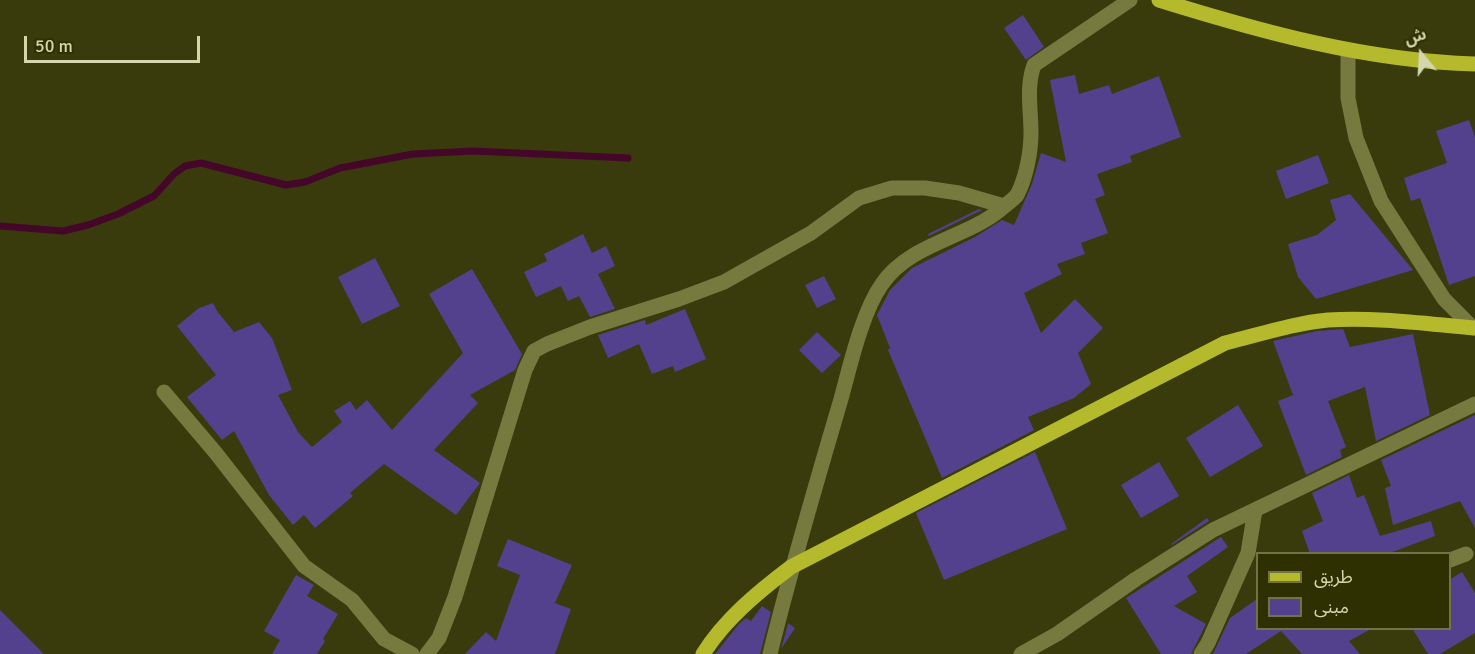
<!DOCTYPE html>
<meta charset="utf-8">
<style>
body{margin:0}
#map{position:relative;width:1475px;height:654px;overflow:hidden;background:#393b0c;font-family:Signika,"Noto Sans Arabic",sans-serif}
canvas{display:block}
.legend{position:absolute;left:1256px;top:552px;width:195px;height:78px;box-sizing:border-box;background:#2f3001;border:2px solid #717346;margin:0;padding:8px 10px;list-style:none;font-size:18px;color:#d4d7ae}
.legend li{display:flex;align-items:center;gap:12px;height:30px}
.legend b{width:30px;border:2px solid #717346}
.north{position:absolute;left:1391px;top:24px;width:60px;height:60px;-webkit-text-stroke:4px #2f3001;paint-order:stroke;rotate:342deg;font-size:16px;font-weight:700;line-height:24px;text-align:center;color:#d4d7ae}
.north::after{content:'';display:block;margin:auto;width:21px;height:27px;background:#d4d7ae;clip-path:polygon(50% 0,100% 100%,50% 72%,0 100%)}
.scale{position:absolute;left:24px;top:36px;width:176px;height:27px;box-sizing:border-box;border:3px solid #d4d7ae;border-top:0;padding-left:8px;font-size:18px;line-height:21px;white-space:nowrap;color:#d4d7ae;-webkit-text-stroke:4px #2f3001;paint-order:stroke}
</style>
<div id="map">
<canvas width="1475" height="654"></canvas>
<ul class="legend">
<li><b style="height:8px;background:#b5b92c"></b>طريق</li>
<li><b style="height:16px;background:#53418d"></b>مبنى</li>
</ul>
<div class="north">ش</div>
<div class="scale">50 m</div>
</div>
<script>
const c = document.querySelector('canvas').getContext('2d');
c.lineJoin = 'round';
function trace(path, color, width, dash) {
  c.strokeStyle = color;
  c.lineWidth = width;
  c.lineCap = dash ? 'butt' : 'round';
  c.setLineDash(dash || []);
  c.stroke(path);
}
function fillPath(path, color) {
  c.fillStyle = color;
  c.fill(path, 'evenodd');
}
const stream = new Path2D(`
 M0 226 63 231 88 225 118 214 154 196 174 174 185 166 201 163 286 185 305 182 340 168 413 154 473 151 628 158`);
const building = new Path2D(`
 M1023 15 1044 47 1026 60 1004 28Z
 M1075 75 1079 94 1109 85 1112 94 1159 76 1181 137 1130 156 1132 162 1097 174 1105 195 1095 199 1108 233 1081 243 1085 254 1057 264 1062 274 1024 293 1041 333 1075 299 1103 328 1078 353 1091 384 1074 398 1028 417 1034 430 942 478 888 350 890 348 877 315 890 290 912 268 975 237 1002 220 1014 225 1032 184 1041 153 1066 162 1050 80Z
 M1469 120 1475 137V276L1449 285 1420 198 1411 201 1404 178 1447 163 1436 131Z
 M1318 155 1329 183 1286 199 1276 171Z
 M1350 194 1413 270 1316 299 1298 277 1288 244 1317 235 1336 220 1330 200Z
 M979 209 982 210 929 236 928 234Z
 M583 234 592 253 606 246 615 266 598 274 615 309 590 317 579 296 568 301 561 286 536 297 524 272 547 261 544 254Z
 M375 258 400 306 362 324 338 277Z
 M472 269 522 354 515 370 470 395 478 403 434 450 480 483 456 515 384 464 350 493 353 496 315 528 304 515 293 525 269 495 234 431 222 440 187 397 216 375 177 326 199 308 213 303 217 311 234 332 259 322 272 338 292 390 278 395 298 432 312 447 342 422 334 411 350 401 356 410 367 400 392 430 463 353 429 294Z
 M824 276 836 299 817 308 805 285Z
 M685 309 706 359 675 372 673 366 652 374 639 344 608 358 598 335 645 320 646 325Z
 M1343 329 1350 347 1413 334 1430 415 1376 441 1365 387 1328 401 1346 447 1340 450 1342 457 1306 475 1278 401 1293 395 1273 341 1317 331Z
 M817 332 841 355 822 373 799 350Z
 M1238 405 1263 446 1210 477 1186 438Z
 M1475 415V528L1460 501 1393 525 1385 488 1391 486 1381 460Z
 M1035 452 1067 529 944 580 916 513Z
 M1159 462 1179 496 1141 518 1121 485Z
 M1349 475 1357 498 1364 495 1380 536 1431 521 1435 536 1387 554H1310L1302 531 1323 521 1312 493Z
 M1207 518 1209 521 1172 545 1171 544Z
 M1221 537 1228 547 1187 576 1197 592 1174 606 1206 624 1191 654H1161L1126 598Z
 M508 539 572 565 555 603 571 609 555 654H465L486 632 496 641 520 575 497 566Z
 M1462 572 1475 593V633L1440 654H1428L1412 628H1449V580Z
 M296 575 314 585 307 596 338 614 323 639 325 641 317 654H272L280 640 264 631Z
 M1257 599V628H1373L1349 641 1360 654H1302L1281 631 1246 654H1213L1230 618Z
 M762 606 771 612 760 654H715L739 624 746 618 751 621Z
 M0 610 44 654H0Z
 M788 623 795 628 781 649 788 624Z`);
const minor = new Path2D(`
 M1348 50V98L1356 138 1381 201 1444 299 1473 328
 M164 392 215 452 304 566 352 600 384 639 412 654
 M1450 560 1466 554
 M427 654 439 638 455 597 525 370 534 351 547 344 590 327 679 299 724 282 811 233 859 198 892 188H925L959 193 1004 206
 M770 654C791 568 816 484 841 399 850 366 862 312 882 284 909 244 964 239 1000 210 1005 205 1013 200 1017 195 1026 178 1031 152 1031 133 1031 110 1026 87 1034 65L1130 0
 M1021 654 1057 634 1136 579 1213 530 1475 404
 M1201 654 1208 643 1248 553 1255 510`);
const major = new Path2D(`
 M1159 0C1262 32 1367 61 1475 64
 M703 654C725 619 758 592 791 567L1225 343C1258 335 1294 323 1328 320 1377 317 1427 324 1475 328`);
trace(stream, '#44072a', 7);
fillPath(building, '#53418d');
trace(minor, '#777a3e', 15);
trace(major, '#b5b92c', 15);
</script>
